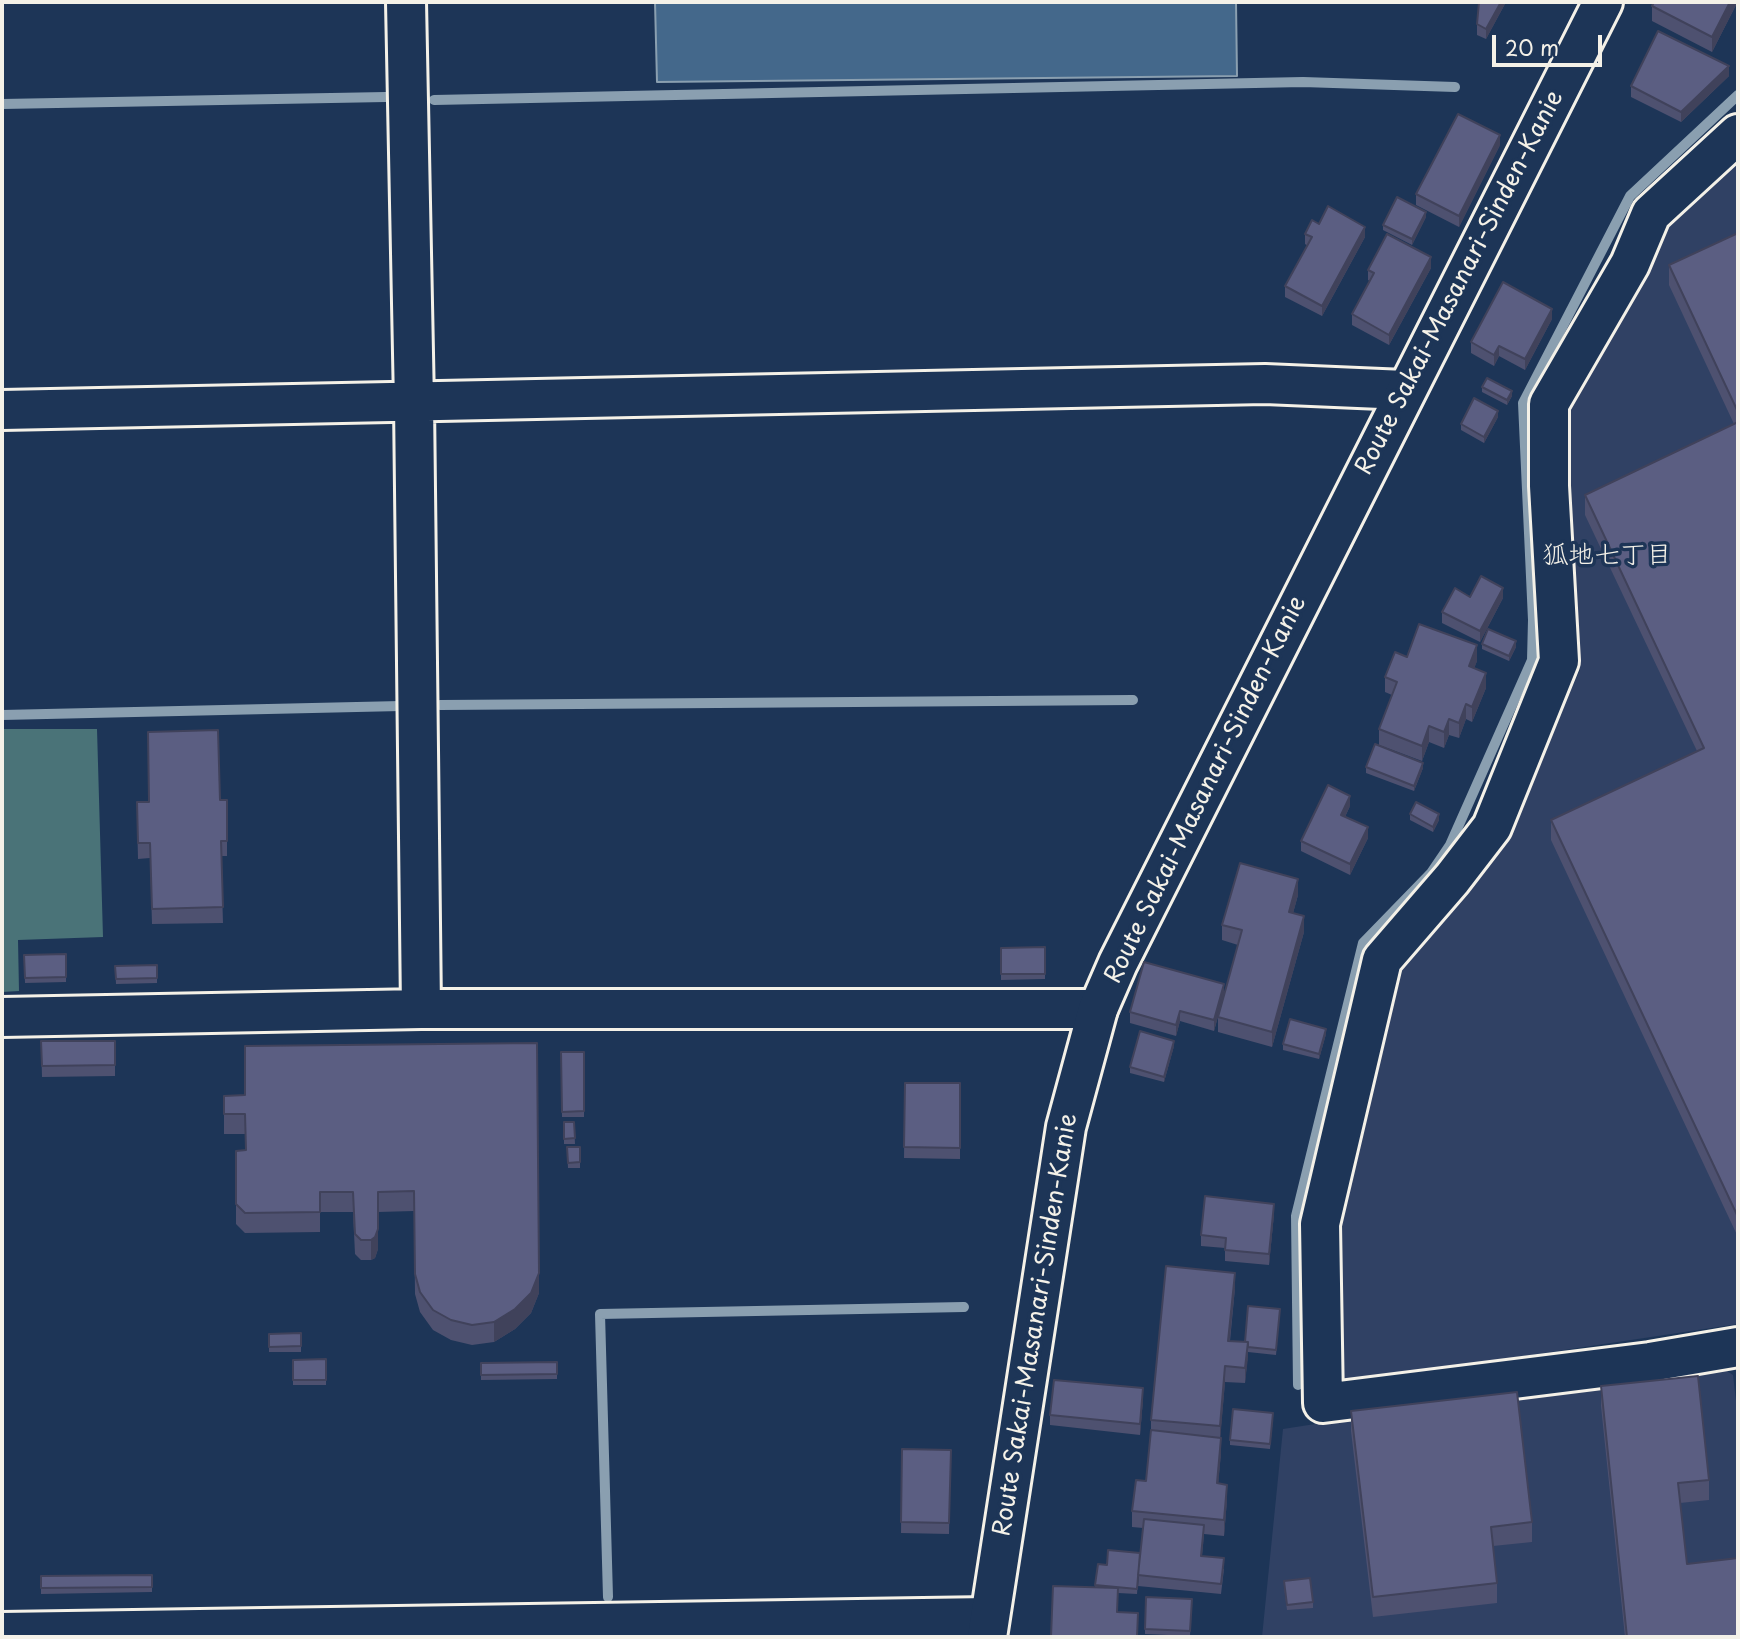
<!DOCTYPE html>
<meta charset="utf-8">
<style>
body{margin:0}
#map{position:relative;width:1740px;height:1639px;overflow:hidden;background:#1d3557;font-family:"Playpen Sans",sans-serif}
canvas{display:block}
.frame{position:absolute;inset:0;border:4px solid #f4f1e8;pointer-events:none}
.scale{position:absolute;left:1492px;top:35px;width:110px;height:32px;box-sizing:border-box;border:4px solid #f4f1e8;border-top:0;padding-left:9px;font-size:21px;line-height:24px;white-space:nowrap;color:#f4f1e8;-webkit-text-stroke:5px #1d3557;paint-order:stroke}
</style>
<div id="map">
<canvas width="1740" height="1639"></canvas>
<div class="frame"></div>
<div class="scale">20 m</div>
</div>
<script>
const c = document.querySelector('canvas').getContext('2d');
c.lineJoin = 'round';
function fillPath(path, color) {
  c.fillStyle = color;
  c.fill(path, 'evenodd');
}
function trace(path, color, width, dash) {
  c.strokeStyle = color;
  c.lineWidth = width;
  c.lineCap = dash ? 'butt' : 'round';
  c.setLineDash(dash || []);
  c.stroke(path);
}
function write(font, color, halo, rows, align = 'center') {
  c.font = font + ' "Playpen Sans","Klee One",sans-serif';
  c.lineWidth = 7;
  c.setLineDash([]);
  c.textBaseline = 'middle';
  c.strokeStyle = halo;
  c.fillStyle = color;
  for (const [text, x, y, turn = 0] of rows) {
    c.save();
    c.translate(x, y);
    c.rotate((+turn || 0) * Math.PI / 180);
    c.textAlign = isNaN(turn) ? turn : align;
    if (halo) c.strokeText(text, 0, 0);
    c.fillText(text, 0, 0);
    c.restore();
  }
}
const built = new Path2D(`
 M1738 157V1324L1350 1382 1337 1374 1334 1218 1403 968 1477 870 1512 819 1580 670 1560 411 1661 230Z
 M1714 1362 1733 1375 1738 1418V1637H1262L1283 1429Z`);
const green = new Path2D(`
 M2 729H97L103 937 18 940 19 991 2 992Z`);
const water = new Path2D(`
 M655 2H1236L1237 76 657 82Z`);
const stream = new Path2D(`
 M434 100 1303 82 1455 87
 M2 104 386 97
 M440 705 1133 700
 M2 715 401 706
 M1298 1385 1296 1216 1363 943 1431 873 1450 845 1532 660 1533 620 1523 403 1630 196 1738 95
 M608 1597 600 1314 964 1307`);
const street = new Path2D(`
 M406 2 414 403 421 1009
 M1738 134 1651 214 1630 264 1549 404V486L1559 661 1492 827 1452 879 1382 960 1320 1224 1323 1403 1650 1362 1738 1347
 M2 410 1265 384 1405 390
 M2 1017 421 1009H1098
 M2 1632 989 1617`);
const secondary = new Path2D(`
 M987 1637 1066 1127 1098 1009 1118 963 1603 2`);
const wall = new Path2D(`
 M1506 2 1486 39 1477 35V24Z
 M1654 2H1738V6L1736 5 1712 52 1652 21V6Z
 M1729 76 1681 122 1631 97V86Z
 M1500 145 1459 227 1416 205V194Z
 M1426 217 1412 245 1383 230V225Z
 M1319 224 1365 237 1322 316 1285 297V286L1308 246 1305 244V234Z
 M1738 233V1237L1551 840V820L1697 751 1585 515V495L1734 424 1669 285V265Z
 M1431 268 1389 345 1352 325V314L1370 281 1368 280V270Z
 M1552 319 1525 370 1499 356 1494 366 1471 353V342Z
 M1482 387 1512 396 1507 405 1482 392Z
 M1498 417 1484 443 1461 430V424Z
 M1470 597 1503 598 1480 642 1442 623V612Z
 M1482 644 1516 647 1509 661 1482 649Z
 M1477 661 1474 668 1486 688 1472 722 1466 719 1459 738 1449 735 1444 748 1429 742 1422 761 1379 745V729L1392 695 1385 692V677Z
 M1366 767 1423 768 1414 791 1366 773Z
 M220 800H227V856H221L223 923 152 924 150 858 138 859 137 818Z
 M1350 806 1345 817 1368 838 1350 875 1301 851V841Z
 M1410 814 1439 820 1433 832 1410 820Z
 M1298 895 1293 913 1304 932 1272 1047 1218 1032V1017L1238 945 1222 940V925Z
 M1045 947V979L1001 980V948Z
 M66 954V982L25 983 24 955Z
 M157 965V983L116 984 115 966Z
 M1224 995 1214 1031 1180 1021 1176 1036 1130 1023V1012Z
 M1326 1034 1319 1059 1283 1050V1044Z
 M41 1041H115V1076L42 1077Z
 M245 1046 539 1293 531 1313 515 1329 494 1342 472 1345 451 1340 433 1330 420 1312 415 1294 414 1211 378 1212V1249L375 1258 371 1260H361L355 1254 353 1212H320V1232L245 1233 236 1224V1151L246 1150 245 1134H224V1096L245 1095Z
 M1174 1046 1164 1082 1130 1073V1067Z
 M561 1052H584V1117H562Z
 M905 1083H960V1159L904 1158Z
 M564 1122H574L575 1144H564Z
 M567 1147 580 1162V1168H568Z
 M1274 1214 1269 1265 1225 1261V1248L1201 1246V1235Z
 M1235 1288 1230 1341 1245 1342 1280 1309 1276 1355 1248 1352 1245 1383 1225 1382 1220 1438 1221 1453 1218 1484 1227 1500 1224 1536 1204 1534 1202 1556 1224 1569 1221 1594 1138 1586 1143 1528 1132 1527V1511L1146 1481 1151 1431V1420Z
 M301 1333V1352H269V1334Z
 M326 1359V1385H293V1360Z
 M557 1362V1379L481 1380V1363Z
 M1601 1386 1709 1480V1500L1680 1503 1687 1564 1738 1637H1625L1601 1406Z
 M1143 1399 1140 1435 1050 1425V1415Z
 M1351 1411 1532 1522V1542L1493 1546 1497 1583V1603L1373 1617 1351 1431Z
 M1273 1418 1270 1449 1230 1445V1440Z
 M902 1449 951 1450 949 1534 901 1533Z
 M1140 1553 1137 1594 1118 1593 1117 1612 1138 1613V1637H1043H1051L1095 1587 1098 1564 1107 1565Z
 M152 1575V1592L41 1594V1576Z
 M1284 1586 1313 1602V1608L1287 1610Z
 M1192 1599 1190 1636 1145 1634V1629Z`);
const shadedWall = new Path2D(`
 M1501 2H1506L1486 39V29Z
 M1730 2H1736V5L1712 52V37Z
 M1729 66V76L1681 122V112Z
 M1500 135V145L1459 227V216Z
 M1426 212V217L1412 245V239Z
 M1365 227V237L1322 316V306Z
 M1431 257V268L1389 345V335Z
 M1552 309V319L1525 370V359Z
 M1499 346V356L1494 366V355Z
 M1512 391V396L1507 405V400Z
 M1498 411V417L1484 443V437Z
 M1503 588V598L1480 642V631Z
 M1516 641V647L1509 661V656Z
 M1477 645V661L1469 682V666Z
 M1486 673V688L1472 722V707Z
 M1466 704V719L1459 738V723Z
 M1449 719V735L1444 748V732Z
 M1429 726V742L1422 761V746Z
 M1423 763V768L1414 791V786Z
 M1350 796V806L1341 825V815Z
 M1439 814V820L1433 832V827Z
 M1368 827V838L1350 875V864Z
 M1298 879V895L1289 928V912Z
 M1304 916V932L1272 1047V1032Z
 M1224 984V995L1214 1031V1020Z
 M1180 1011V1021L1176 1036V1025Z
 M1326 1029V1034L1319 1059V1054Z
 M1174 1041V1046L1164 1082V1077Z
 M1274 1204V1214L1269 1265V1254Z
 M378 1229V1249L375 1258 371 1260V1240Z
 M539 1273V1293L531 1313 515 1329 494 1342V1322Z
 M1235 1273V1288L1228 1356V1341Z
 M1248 1342V1358L1245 1383V1368Z
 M1225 1366V1382L1220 1442V1426Z
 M1143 1388V1399L1140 1435V1424Z
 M1221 1438V1453L1217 1499V1483Z
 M1227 1485V1500L1224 1536V1520Z`);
const building = new Path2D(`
 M1479 2H1501L1486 29 1477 24Z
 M1654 2H1730L1712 37 1652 6Z
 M1658 31 1729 66 1681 112 1631 86Z
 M1458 114 1500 135 1459 216 1416 194Z
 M1397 197 1426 212 1412 239 1383 225Z
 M1328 206 1365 227 1322 306 1285 286 1312 237 1305 234 1312 220 1319 224Z
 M1738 233V412L1669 265Z
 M1387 234 1431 257 1389 335 1352 314 1374 273 1368 270Z
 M1503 282 1552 309 1525 359 1499 346 1494 355 1471 342Z
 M1487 378 1512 391 1507 400 1482 387Z
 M1474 398 1498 411 1484 437 1461 424Z
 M1738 422V1217L1551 820 1704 748 1585 495Z
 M1481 576 1503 588 1480 631 1442 612 1455 588 1470 597Z
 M1419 624 1477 645 1469 666 1486 673 1472 707 1466 704 1459 723 1449 719 1444 732 1429 726 1422 746 1379 729 1397 682 1385 677 1395 652 1407 657Z
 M1488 629 1516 641 1509 656 1482 644Z
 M218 730 220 800H227V841H221L223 907 152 909 150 843H138L137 802H149L148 732Z
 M1375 744 1423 763 1414 786 1366 767Z
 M1328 785 1350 796 1341 815 1368 827 1350 864 1301 841Z
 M1416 802 1439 814 1433 827 1410 814Z
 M1240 863 1298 879 1289 912 1304 916 1272 1032 1218 1017 1242 930 1222 925Z
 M1045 947V974H1001V948Z
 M66 954V977L25 978 24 955Z
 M1144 962 1224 984 1214 1020 1180 1011 1176 1025 1130 1012Z
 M157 965V978L116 979 115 966Z
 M1290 1019 1326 1029 1319 1054 1283 1044Z
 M1140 1031 1174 1041 1164 1077 1130 1067Z
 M41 1041H115V1065L42 1066Z
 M537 1043 539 1273 531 1293 515 1309 494 1322 472 1325 451 1320 433 1310 420 1292 415 1274 414 1191 378 1192V1229L375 1237 371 1240H361L355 1234 353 1192H320V1212L245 1213 236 1204V1151L246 1150 245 1114H224V1096L245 1095V1046Z
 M561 1052H584V1111L562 1112Z
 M905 1083H960V1148L904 1147Z
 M564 1122H574L575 1138 564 1139Z
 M567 1147H580V1162L568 1163Z
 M1205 1196 1274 1204 1269 1254 1225 1250 1226 1238 1201 1235Z
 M1166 1266 1235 1273 1228 1341 1248 1342 1245 1368 1225 1366 1220 1426 1151 1420Z
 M1248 1306 1280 1309 1276 1350 1248 1347V1342H1245Z
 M301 1333V1346L269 1347V1334Z
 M326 1359V1380H293V1360Z
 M557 1362V1374L481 1375V1363Z
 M1698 1376 1709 1480 1678 1483 1687 1564 1738 1558V1637H1627L1601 1386Z
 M1054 1380 1143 1388 1140 1424 1050 1415Z
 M1517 1392 1532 1522 1491 1527 1497 1583 1373 1597 1351 1411Z
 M1233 1409 1273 1413 1270 1444 1230 1440Z
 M1151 1430 1221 1438 1217 1483 1227 1485 1224 1520 1132 1511 1136 1480 1146 1481Z
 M902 1449 951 1450 949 1523 901 1522Z
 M1144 1519 1204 1525 1201 1556 1224 1558 1221 1584 1138 1575Z
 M1108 1550 1140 1553 1137 1589 1095 1585 1098 1564 1107 1565Z
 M152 1575V1587L41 1588V1576Z
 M1310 1578 1313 1602 1287 1605 1284 1581Z
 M1053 1586 1118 1588 1117 1612 1138 1613 1137 1637H1043H1051Z
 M1146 1597 1192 1599 1190 1631 1145 1629Z`);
const streetNames = [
 ["Route Sakai-Masanari-Sinden-Kanie",1460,283,-63],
 ["Route Sakai-Masanari-Sinden-Kanie",1206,790,-64],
 ["Route Sakai-Masanari-Sinden-Kanie",1036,1325,-81]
];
const neighbourhoodNames = [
 ["狐地七丁目",1607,556]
];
fillPath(built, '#304164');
fillPath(green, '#4a7378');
fillPath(water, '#44688b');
trace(water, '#8a9fb0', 2);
trace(stream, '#8a9fb0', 10);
trace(street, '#f4f1e8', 44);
trace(secondary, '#f4f1e8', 44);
trace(street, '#1d3557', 38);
trace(secondary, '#1d3557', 38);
fillPath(wall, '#4e5170');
fillPath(shadedWall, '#40425b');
fillPath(building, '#5b5e82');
trace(building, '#40425b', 2);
write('24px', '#f4f1e8', '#1d3557', streetNames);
write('26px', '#f4f1e8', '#1d3557', neighbourhoodNames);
</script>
